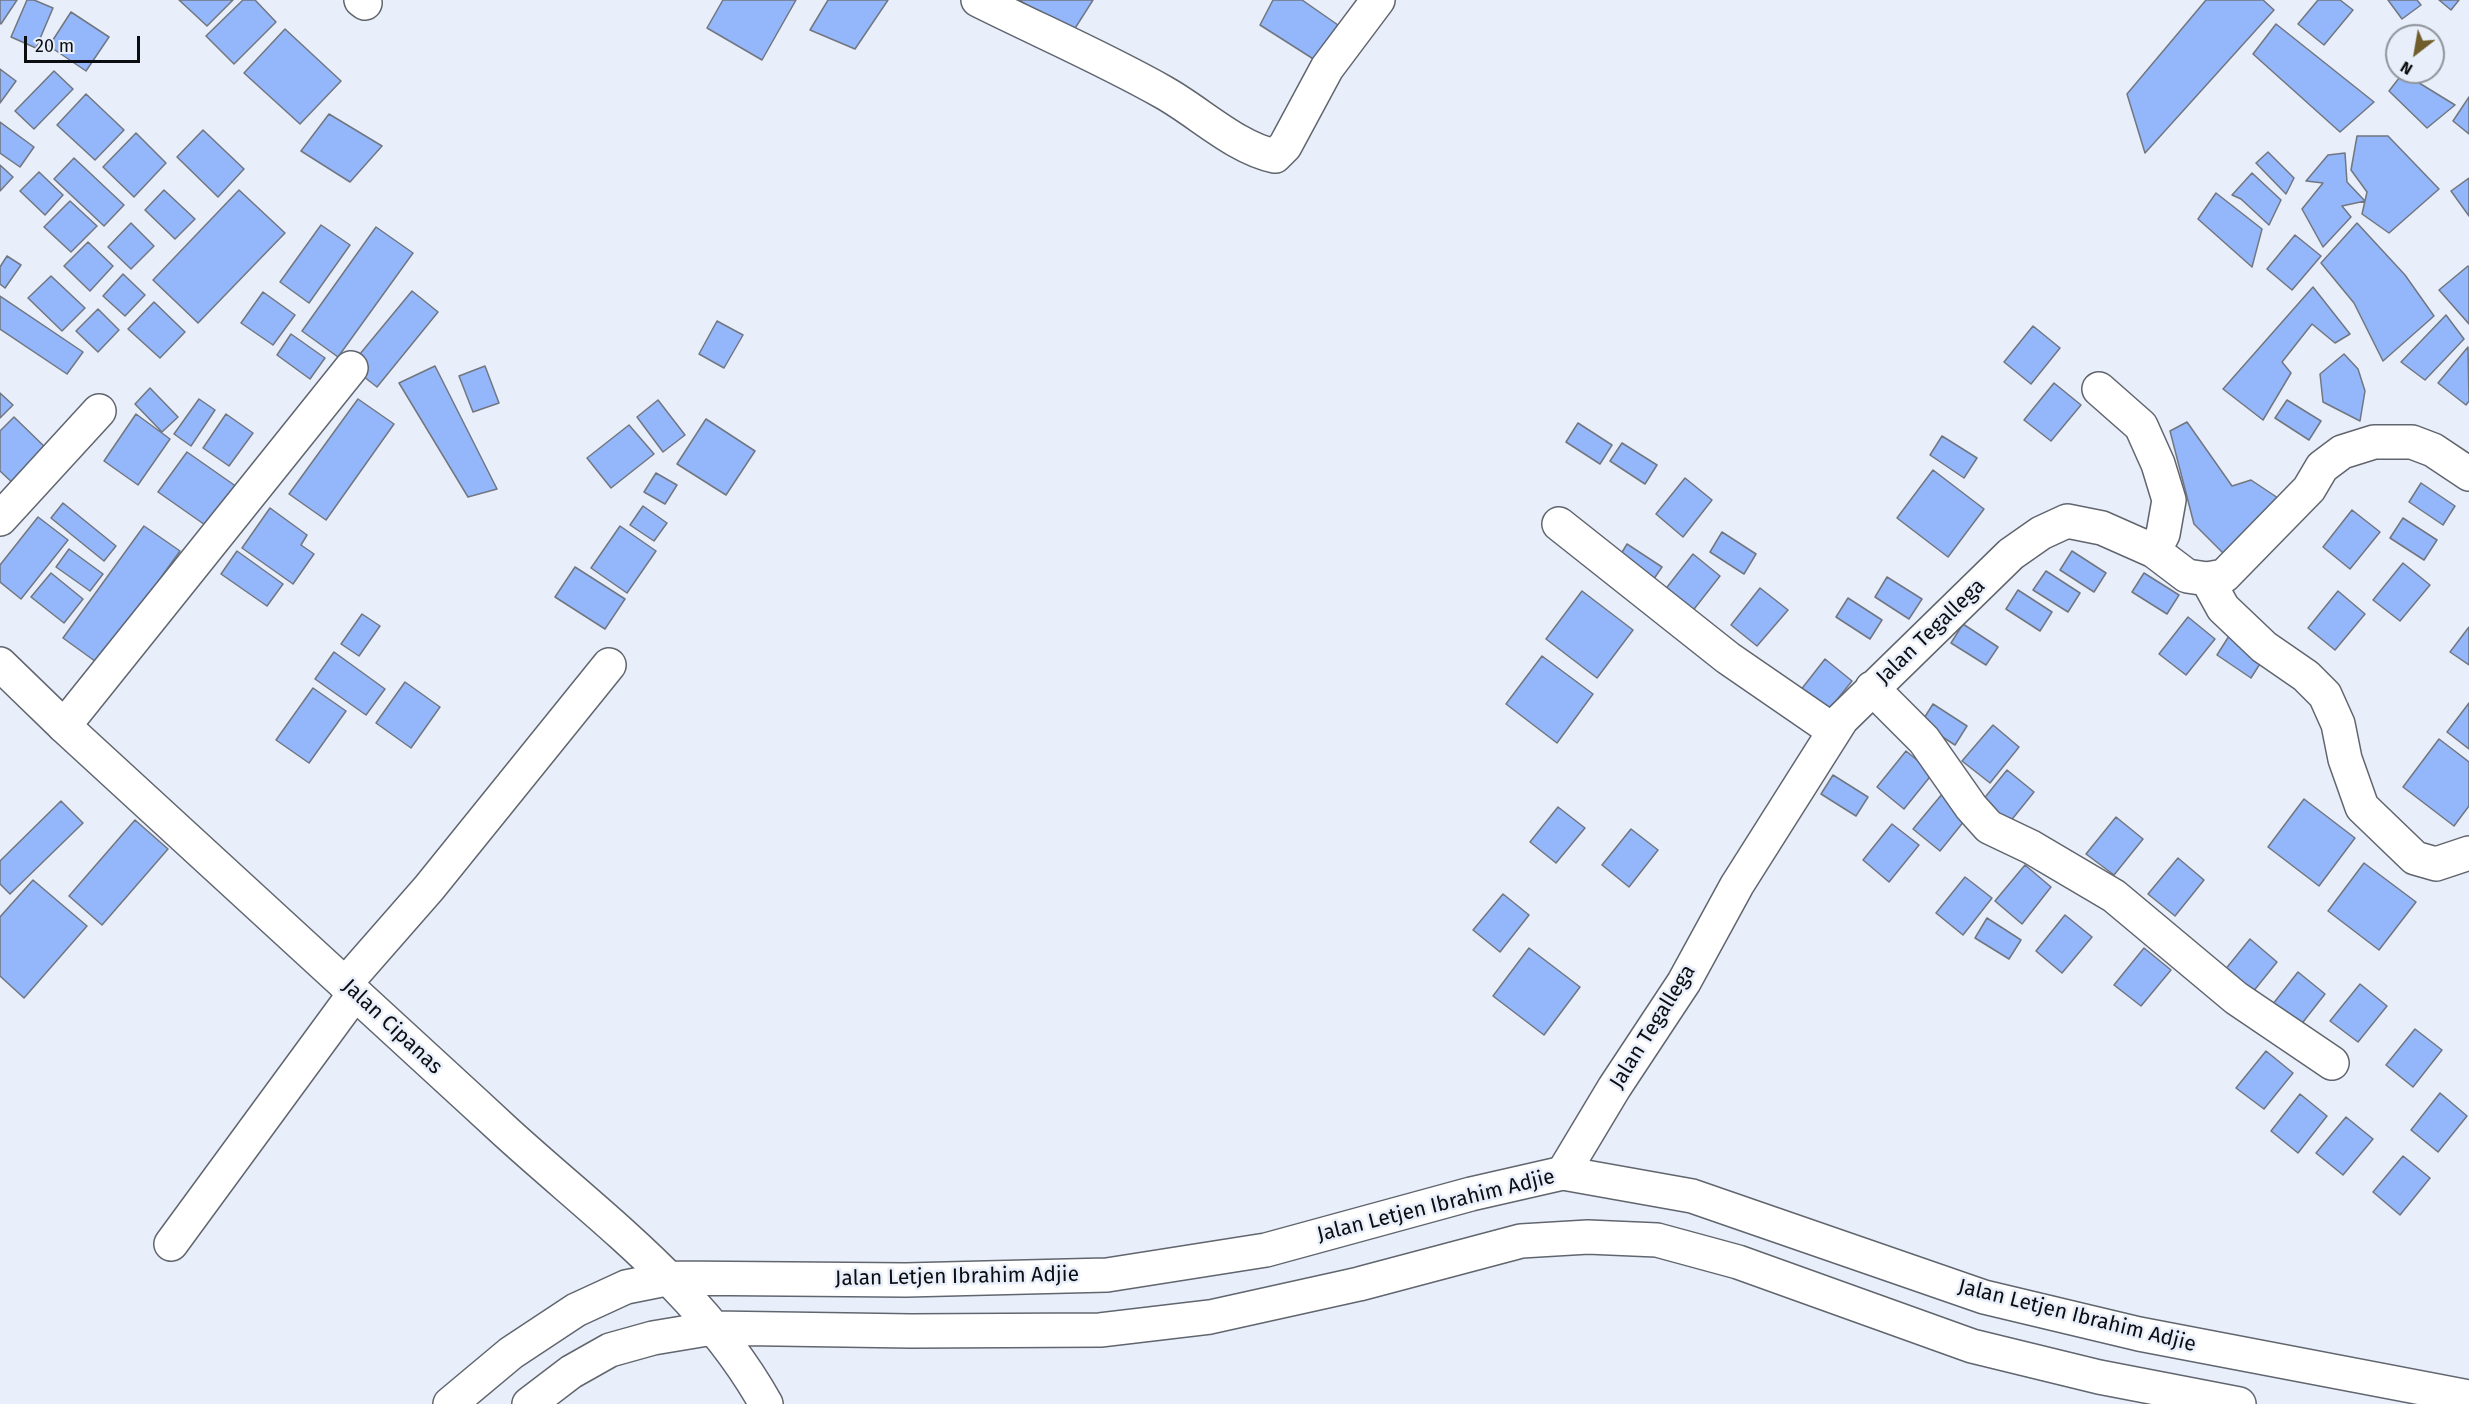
<!DOCTYPE html>
<style>
body{margin:0}
#map{position:relative;width:2469px;height:1404px;overflow:hidden;background:#e9effa;font-family:"Fira Sans",sans-serif}
canvas{display:block}
.north{position:absolute;left:2385px;top:24px;width:60px;height:60px;box-sizing:border-box;background:#e9effa;border:2px solid #90959c;border-radius:50%;rotate:211deg;font-size:16px;font-weight:700;line-height:24px;text-align:center;color:#0b0d10}
.north::after{content:'';display:block;margin:auto;width:21px;height:27px;background:#705d2b;clip-path:polygon(50% 0,100% 100%,50% 72%,0 100%)}
.scale{position:absolute;left:24px;top:36px;width:116px;height:27px;box-sizing:border-box;border:3px solid #0b0d10;border-top:0;padding-left:8px;font-size:18px;line-height:21px;white-space:nowrap;color:#0b0d10;-webkit-text-stroke:4px #e9effa;paint-order:stroke}
</style>
<div id="map">
<canvas width="2469" height="1404"></canvas>
<div class="north">N</div>
<div class="scale">20 m</div>
</div>
<script>
const c = document.querySelector('canvas').getContext('2d');
c.lineJoin = 'round';
function fillPath(path, color) {
  c.fillStyle = color;
  c.fill(path, 'evenodd');
}
function trace(path, color, width, dash) {
  c.strokeStyle = color;
  c.lineWidth = width;
  c.lineCap = dash ? 'butt' : 'round';
  c.setLineDash(dash || []);
  c.stroke(path);
}
function write(font, color, halo, rows, align = 'center') {
  c.font = font + ' "Fira Sans",sans-serif';
  c.lineWidth = 5;
  c.setLineDash([]);
  c.textBaseline = 'middle';
  c.strokeStyle = halo;
  c.fillStyle = color;
  for (const [text, x, y, turn = 0] of rows) {
    c.save();
    c.translate(x, y);
    c.rotate((+turn || 0) * Math.PI / 180);
    c.textAlign = isNaN(turn) ? turn : align;
    if (halo) c.strokeText(text, 0, 0);
    c.fillText(text, 0, 0);
    c.restore();
  }
}
const building = new Path2D(`
 M0 0H17L1 24 0 23Z
 M27 0H34L53 8 36 48 11 37Z
 M179 0H233L207 26Z
 M243 0H255L276 22 234 64 206 36Z
 M723 0H796L762 60 707 28Z
 M828 0H888L855 49 810 30Z
 M1019 0H1093L1072 33Z
 M1273 0H1302L1338 25 1315 60 1260 25Z
 M2206 0H2263L2274 10 2145 153 2127 94Z
 M2318 0H2340L2353 10 2324 45 2298 24Z
 M2388 0H2417L2421 5 2402 19Z
 M2439 0H2459L2451 10Z
 M71 12 109 37 86 71 49 46Z
 M2276 24 2374 102 2340 132 2253 54Z
 M285 29 341 81 300 124 244 73Z
 M0 69 16 81 0 103Z
 M54 71 73 89 34 129 15 111Z
 M2403 73 2455 105 2427 128 2389 91Z
 M86 94 124 130 95 160 57 125Z
 M2469 97V134L2453 121Z
 M329 114 382 146 350 182 301 151Z
 M0 122 34 147 20 167 0 153Z
 M203 130 244 169 218 197 177 157Z
 M136 133 166 163 134 197 103 167Z
 M2357 136H2388L2439 189 2389 233 2362 214 2367 192 2351 170Z
 M2268 152 2294 178 2286 194 2256 163Z
 M2345 153 2347 182 2365 201 2342 206 2351 217 2323 247 2302 209 2323 183 2306 181 2328 155Z
 M74 158 124 205 104 226 54 179Z
 M0 165 13 177 0 191Z
 M39 172 63 195 45 215 20 191Z
 M2252 173 2281 200 2269 225 2241 199 2232 195Z
 M2469 178V216L2451 191Z
 M164 190 195 219 175 239 145 210Z
 M239 190 285 233 198 323 153 280Z
 M2216 193 2262 229 2252 267 2198 219Z
 M70 201 97 226 71 252 44 227Z
 M131 223 154 246 131 269 108 247Z
 M2357 223 2405 275 2434 316 2383 361 2354 303 2321 263Z
 M321 225 350 245 309 303 280 282Z
 M376 227 413 253 338 357 302 331Z
 M2295 235 2321 256 2292 290 2267 269Z
 M88 242 113 266 90 291 64 266Z
 M7 256 21 265 5 288 0 284V267Z
 M2468 266 2469 267V324L2439 290Z
 M123 274 145 295 125 316 103 296Z
 M51 276 85 308 62 331 28 298Z
 M2313 287 2350 334 2335 343 2312 324 2282 362 2291 373 2263 420 2223 389Z
 M412 291 438 312 377 387 350 366Z
 M263 292 295 315 273 345 241 323Z
 M0 296 83 352 67 374 0 329Z
 M154 302 185 332 160 358 128 329Z
 M98 309 119 330 98 352 76 331Z
 M2446 315 2464 339 2425 380 2401 362Z
 M717 321 743 335 724 368 699 354Z
 M2033 326 2060 348 2031 384 2004 362Z
 M291 334 325 358 310 379 277 355Z
 M2468 347 2469 401 2466 405 2438 383Z
 M2344 354 2358 369 2365 391 2360 421 2323 402 2320 374Z
 M435 366 497 489 468 497 399 383Z
 M485 366 499 403 473 412 459 376Z
 M2054 383 2081 405 2051 441 2024 420Z
 M150 388 178 417 162 432 135 404Z
 M0 393 13 405 0 418Z
 M199 399 215 410 191 446 174 434Z
 M358 399 394 424 326 520 289 494Z
 M658 400 685 435 663 452 637 417Z
 M2287 400 2321 421 2309 440 2275 418Z
 M136 414 170 439 138 485 104 461Z
 M226 414 253 433 229 466 203 448Z
 M14 417 50 452 16 486 0 471V431Z
 M706 419 755 451 726 495 677 464Z
 M2187 422 2232 486 2251 480 2284 502 2225 555 2194 524 2170 431Z
 M1578 423 1612 445 1600 464 1566 442Z
 M629 425 654 454 611 488 587 458Z
 M1942 436 1977 458 1964 478 1930 455Z
 M1622 443 1657 465 1645 484 1610 461Z
 M187 452 237 487 208 527 158 492Z
 M1933 470 1984 509 1948 557 1897 518Z
 M656 473 677 485 665 504 644 492Z
 M1685 478 1712 500 1683 537 1656 514Z
 M2421 483 2455 506 2443 525 2409 502Z
 M63 503 116 546 104 561 51 518Z
 M643 506 667 523 654 541 630 525Z
 M270 508 307 535 301 545 314 554 293 584 242 548Z
 M2352 510 2380 532 2350 569 2323 547Z
 M38 517 68 540 21 599 0 582V565Z
 M2403 518 2437 540 2424 560 2390 538Z
 M144 526 180 551 99 664 63 638Z
 M620 526 656 551 627 593 591 568Z
 M1722 532 1756 554 1744 574 1710 552Z
 M1627 544 1662 567 1649 586 1615 564Z
 M69 549 103 574 90 591 56 567Z
 M237 551 283 584 267 606 221 574Z
 M2072 551 2106 573 2094 592 2060 570Z
 M1693 554 1720 576 1691 613 1664 591Z
 M2403 563 2430 585 2400 621 2373 600Z
 M575 567 625 599 605 629 555 597Z
 M2046 571 2080 593 2068 612 2033 590Z
 M51 573 83 599 64 623 31 597Z
 M2144 573 2179 595 2167 614 2132 592Z
 M1887 577 1922 599 1909 619 1875 597Z
 M1760 588 1788 610 1757 646 1731 625Z
 M2018 590 2052 612 2040 631 2006 609Z
 M1582 591 1633 630 1597 678 1546 639Z
 M2338 591 2365 614 2335 650 2308 628Z
 M1848 598 1882 620 1870 639 1836 617Z
 M362 614 380 626 359 656 341 644Z
 M2188 617 2215 639 2186 675 2159 654Z
 M1963 624 1998 647 1986 665 1951 643Z
 M2469 627V665L2450 652Z
 M2229 636 2263 659 2251 678 2217 655Z
 M334 652 385 689 366 715 315 679Z
 M1542 656 1593 694 1557 743 1506 704Z
 M1825 659 1852 681 1823 717 1796 696Z
 M405 682 440 707 411 748 376 723Z
 M313 688 346 711 309 763 276 740Z
 M2469 703V749L2447 732Z
 M1933 704 1967 726 1955 745 1921 723Z
 M1993 725 2019 747 1990 783 1962 761Z
 M2439 739 2469 762V806L2454 826 2403 787Z
 M1906 751 1933 773 1904 809 1877 787Z
 M2007 770 2034 792 2005 828 1978 806Z
 M1833 775 1868 797 1856 816 1821 794Z
 M1943 793 1969 815 1940 851 1913 829Z
 M2304 799 2355 838 2319 886 2268 847Z
 M61 801 83 823 10 894 0 884V861Z
 M1558 807 1585 828 1556 863 1530 842Z
 M2116 817 2143 839 2114 875 2086 854Z
 M135 820 168 849 102 925 69 896Z
 M1892 824 1919 845 1889 882 1863 860Z
 M1631 829 1658 850 1629 887 1602 865Z
 M2178 858 2204 880 2175 916 2148 894Z
 M2364 863 2416 902 2379 950 2328 911Z
 M2025 865 2051 887 2022 924 1995 901Z
 M1965 877 1992 898 1963 935 1936 913Z
 M33 880 87 926 24 998 0 976V917Z
 M1503 894 1529 915 1500 952 1473 930Z
 M2065 915 2092 937 2062 973 2036 951Z
 M1987 918 2021 940 2009 959 1975 938Z
 M2250 939 2277 962 2248 998 2220 976Z
 M1529 948 1580 987 1544 1035 1493 996Z
 M2144 948 2171 970 2141 1006 2114 985Z
 M2298 972 2325 994 2296 1031 2269 1009Z
 M2360 984 2387 1006 2358 1042 2330 1021Z
 M2415 1029 2442 1050 2413 1087 2386 1065Z
 M2266 1051 2293 1073 2264 1109 2236 1088Z
 M2440 1093 2467 1116 2438 1152 2411 1130Z
 M2300 1094 2327 1116 2298 1153 2271 1131Z
 M2346 1117 2373 1139 2343 1175 2316 1153Z
 M2403 1156 2430 1178 2400 1215 2373 1192Z`);
const minor = new Path2D(`
 M361 0 365 3
 M978 0C1040 31 1103 58 1163 92 1199 112 1236 148 1275 156L1285 146 1327 68 1378 0
 M2099 389 2141 426 2158 464 2169 500 2163 534 2154 551
 M0 519 99 411
 M1559 524 1728 658 1834 731
 M2207 579 2223 608 2264 647 2306 676 2325 695 2338 724 2345 759 2362 807 2415 858 2436 864 2469 853
 M1872 688 1924 740 1971 807 1989 827 2031 847 2114 896 2236 998 2332 1063
 M64 726 351 368
 M345 984 429 888 609 665
 M1563 1173 1614 1088 1684 982 1737 885 1842 719 2011 554 2041 533 2067 521 2102 528 2154 551 2187 576 2207 579 2224 576 2309 489 2322 467 2342 452 2374 442H2412L2433 450 2469 474
 M171 1244 355 993`);
const tertiary = new Path2D(`
 M0 664 64 726C211 861 359 996 506 1132 598 1216 704 1292 766 1404
 M450 1404 511 1353 576 1310 626 1287 671 1278 906 1280 1107 1275 1266 1250 1471 1194 1563 1173 1692 1196 1984 1297 2139 1334 2469 1397
 M529 1404 571 1372 610 1350 653 1338 713 1328 911 1331 1100 1330 1210 1317 1359 1284 1521 1241 1588 1237 1657 1240 1738 1262 1972 1346 2099 1377 2239 1404`);
const streetNames = [
 ["Jalan Tegallega",1931,632,-44],
 ["Jalan Cipanas",392,1027,43],
 ["Jalan Tegallega",1653,1027,-58],
 ["Jalan Letjen Ibrahim Adjie",1436,1206,-14],
 ["Jalan Letjen Ibrahim Adjie",957,1277,-1],
 ["Jalan Letjen Ibrahim Adjie",2077,1316,14]
];
fillPath(building, '#93b7fa');
trace(building, '#717680', 1.5);
trace(minor, '#60656e', 36);
trace(tertiary, '#60656e', 36);
trace(minor, '#fff', 33);
trace(tertiary, '#fff', 33);
write('21px', '#0b0d10', '#e9effa', streetNames);
</script>
